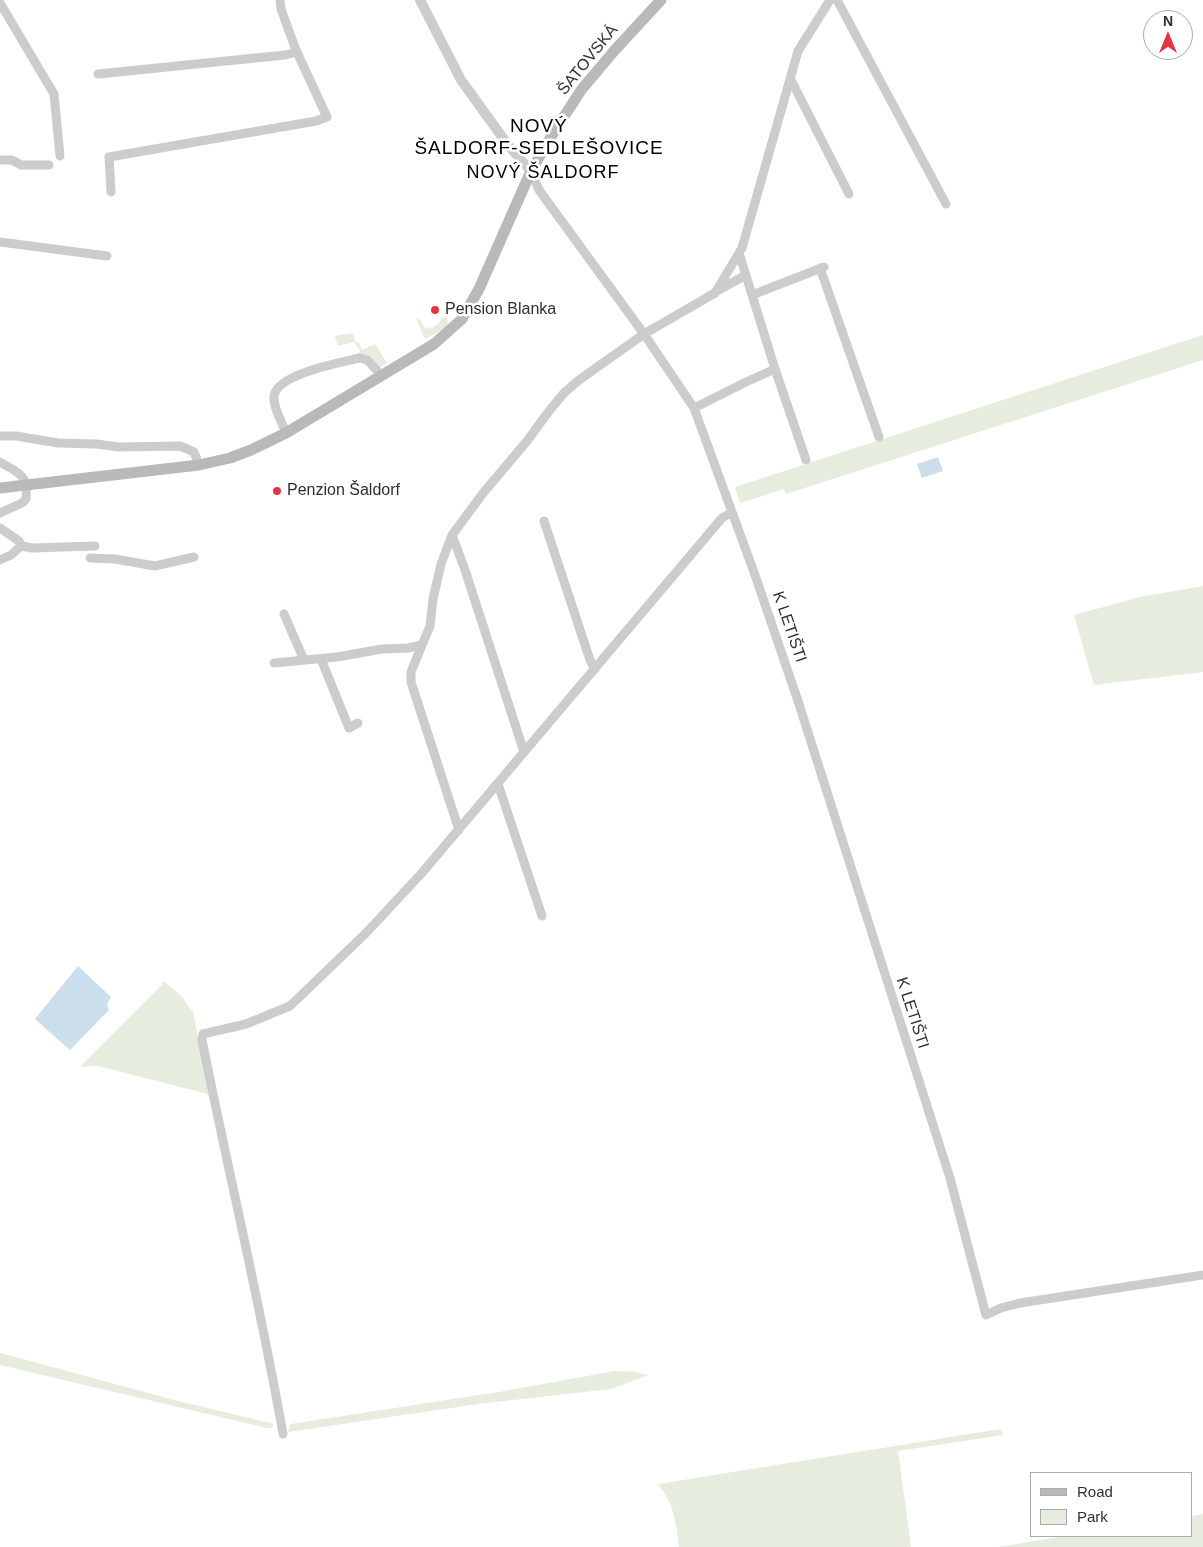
<!DOCTYPE html>
<meta charset="utf-8">
<style>
body{margin:0}
#map{position:relative;width:1203px;height:1547px;overflow:hidden;background:#fff;font-family:Arial,sans-serif}
canvas{display:block}
.legend{position:absolute;left:1030px;top:1472px;width:162px;height:65px;box-sizing:border-box;background:#fff;border:1px solid #acacac;margin:0;padding:6px 9px;list-style:none;font-size:15px;color:#2f2f2f}
.legend li{display:flex;align-items:center;gap:10px;height:25px}
.legend b{width:25px;border:1px solid #acacac}
.north{position:absolute;left:1143px;top:10px;width:50px;height:50px;box-sizing:border-box;background:#fff;border:1px solid #acacac;border-radius:50%;rotate:0deg;font-size:14px;font-weight:700;line-height:20px;text-align:center;color:#2f2f2f}
.north::after{content:'';display:block;margin:auto;width:18px;height:22px;background:#e23644;clip-path:polygon(50% 0,100% 100%,50% 72%,0 100%)}
</style>
<div id="map">
<canvas width="1203" height="1547"></canvas>
<ul class="legend">
<li><b style="height:6px;background:#b9b9b9"></b>Road</li>
<li><b style="height:14px;background:#e6ecde"></b>Park</li>
</ul>
<div class="north">N</div>
</div>
<script>
const c = document.querySelector('canvas').getContext('2d');
c.lineJoin = 'round';
function fillPath(path, color) {
  c.fillStyle = color;
  c.fill(path, 'evenodd');
}
function trace(path, color, width, dash) {
  c.strokeStyle = color;
  c.lineWidth = width;
  c.lineCap = dash ? 'butt' : 'round';
  c.setLineDash(dash || []);
  c.stroke(path);
}
function write(font, color, halo, rows, align = 'center') {
  c.font = font + ' Arial,sans-serif';
  c.lineWidth = 5;
  c.setLineDash([]);
  c.textBaseline = 'middle';
  c.strokeStyle = halo;
  c.fillStyle = color;
  for (const [text, x, y, turn = 0] of rows) {
    c.save();
    c.translate(x, y);
    c.rotate((+turn || 0) * Math.PI / 180);
    c.textAlign = isNaN(turn) ? turn : align;
    if (halo) c.strokeText(text, 0, 0);
    c.fillText(text, 0, 0);
    c.restore();
  }
}
const green = new Path2D(`
 M446 315 448 323 445 328 425 339 416 318 420 320 426 329 430 327 431 329 439 323 441 319Z
 M353 333 355 341 359 343 362 350 375 344 387 363 377 369 366 357 333 362 354 354 356 355 360 351 354 342 338 346 335 336Z
 M1203 335V360L786 494 784 489 740 503 735 487Z
 M1203 586V672L1094 685 1074 615 1140 597Z
 M164 981 182 997 193 1012 211 1102 208 1094 98 1066 80 1067 160 987Z
 M0 1353 178 1401 274 1424 272 1428H267L0 1365Z
 M615 1371 636 1372 648 1375 611 1389 478 1404 288 1432 291 1424 499 1392Z
 M1001 1429 1003 1435 898 1451 911 1547H679C676 1521 674 1505 658 1484Z
 M1203 1514V1547H998L1065 1536H1192V1516Z`);
const water = new Path2D(`
 M938 457 943 471 922 478 917 464Z
 M78 966 111 997 107 1004 109 1010 70 1050 35 1019Z`);
const minor = new Path2D(`
 M837 0 946 204
 M0 3 54 94 60 156
 M98 74 285 55 297 52
 M790 78 849 194
 M0 160H12L21 165H49
 M531 171 539 190 644 334 694 408 755 575 798 701 950 1178 986 1315 1001 1308 1020 1303 1203 1275
 M111 192 109 157 316 121 327 117 296 50 281 9 280 0
 M0 242 107 256
 M820 268 879 437
 M715 292 746 275
 M752 295 824 267
 M775 369 806 460
 M694 408 746 382 775 369 739 253
 M286 433C282 422 273 408 274 396 277 374 342 362 360 358L367 360 382 376
 M0 436H16L58 443 96 444 119 447 180 446 194 452 199 465
 M0 462C20 474 28 474 26 499L22 503 0 513
 M544 521 590 660 595 669
 M0 528 19 541 21 546 11 555 0 560
 M452 535 465 570 524 752
 M21 546 32 548 95 546
 M90 558 115 559 155 566 194 557
 M284 614 304 660
 M422 645 411 672V682L459 830
 M321 659 349 728 358 723
 M274 663 337 657 382 649 408 648 422 645 430 626 433 599 441 564 452 535 484 492 527 441 549 411 564 393 579 380 644 334 715 293 742 248 798 51 830 0
 M498 784 542 916
 M283 1434C260 1302 228 1171 202 1040L203 1034 246 1024 290 1006 366 933 421 874 722 518 732 512`);
const tertiary = new Path2D(`
 M420 0 461 80 508 145 531 171`);
const secondary = new Path2D(`
 M0 488 199 465 230 458 251 450 286 433 434 344 462 319 479 289 531 171 555 130 582 89 614 51 661 0`);
const markers = [
 [435,310,5,"#e23644"],
 [277,491,5,"#e23644"]
];
const streetNames = [
 ["ŠATOVSKÁ",588,60,-51],
 ["K LETIŠTI",789,627,71],
 ["K LETIŠTI",912,1013,72]
];
const poiNames = [
 ["Pension Blanka",445,310],
 ["Penzion Šaldorf",287,491]
];
const neighbourhoodNames = [
 ["NOVÝ ŠALDORF",543,173]
];
const quarterNames = [
 ["NOVÝ",539,127],
 ["ŠALDORF-SEDLEŠOVICE",539,149]
];
fillPath(green, '#e6ecde');
fillPath(water, '#cadfeb');
trace(minor, '#ccc', 9);
trace(tertiary, '#ccc', 10);
trace(secondary, '#b9b9b9', 11);
for (const [x, y, r, color] of markers) {
  const dot = new Path2D();
  dot.arc(x, y, r, 0, 2 * Math.PI);
  c.fillStyle = color;
  c.fill(dot);
  trace(dot, '#fff', 2);
}
write('16px', '#2f2f2f', '#fff', streetNames);
write('16px', '#2f2f2f', '#fff', poiNames, 'left');
c.letterSpacing = '1px';
write('18px', '#000', '#fff', neighbourhoodNames);
c.letterSpacing = '0px';
c.letterSpacing = '1px';
write('19px', '#000', '#fff', quarterNames);
c.letterSpacing = '0px';
</script>
